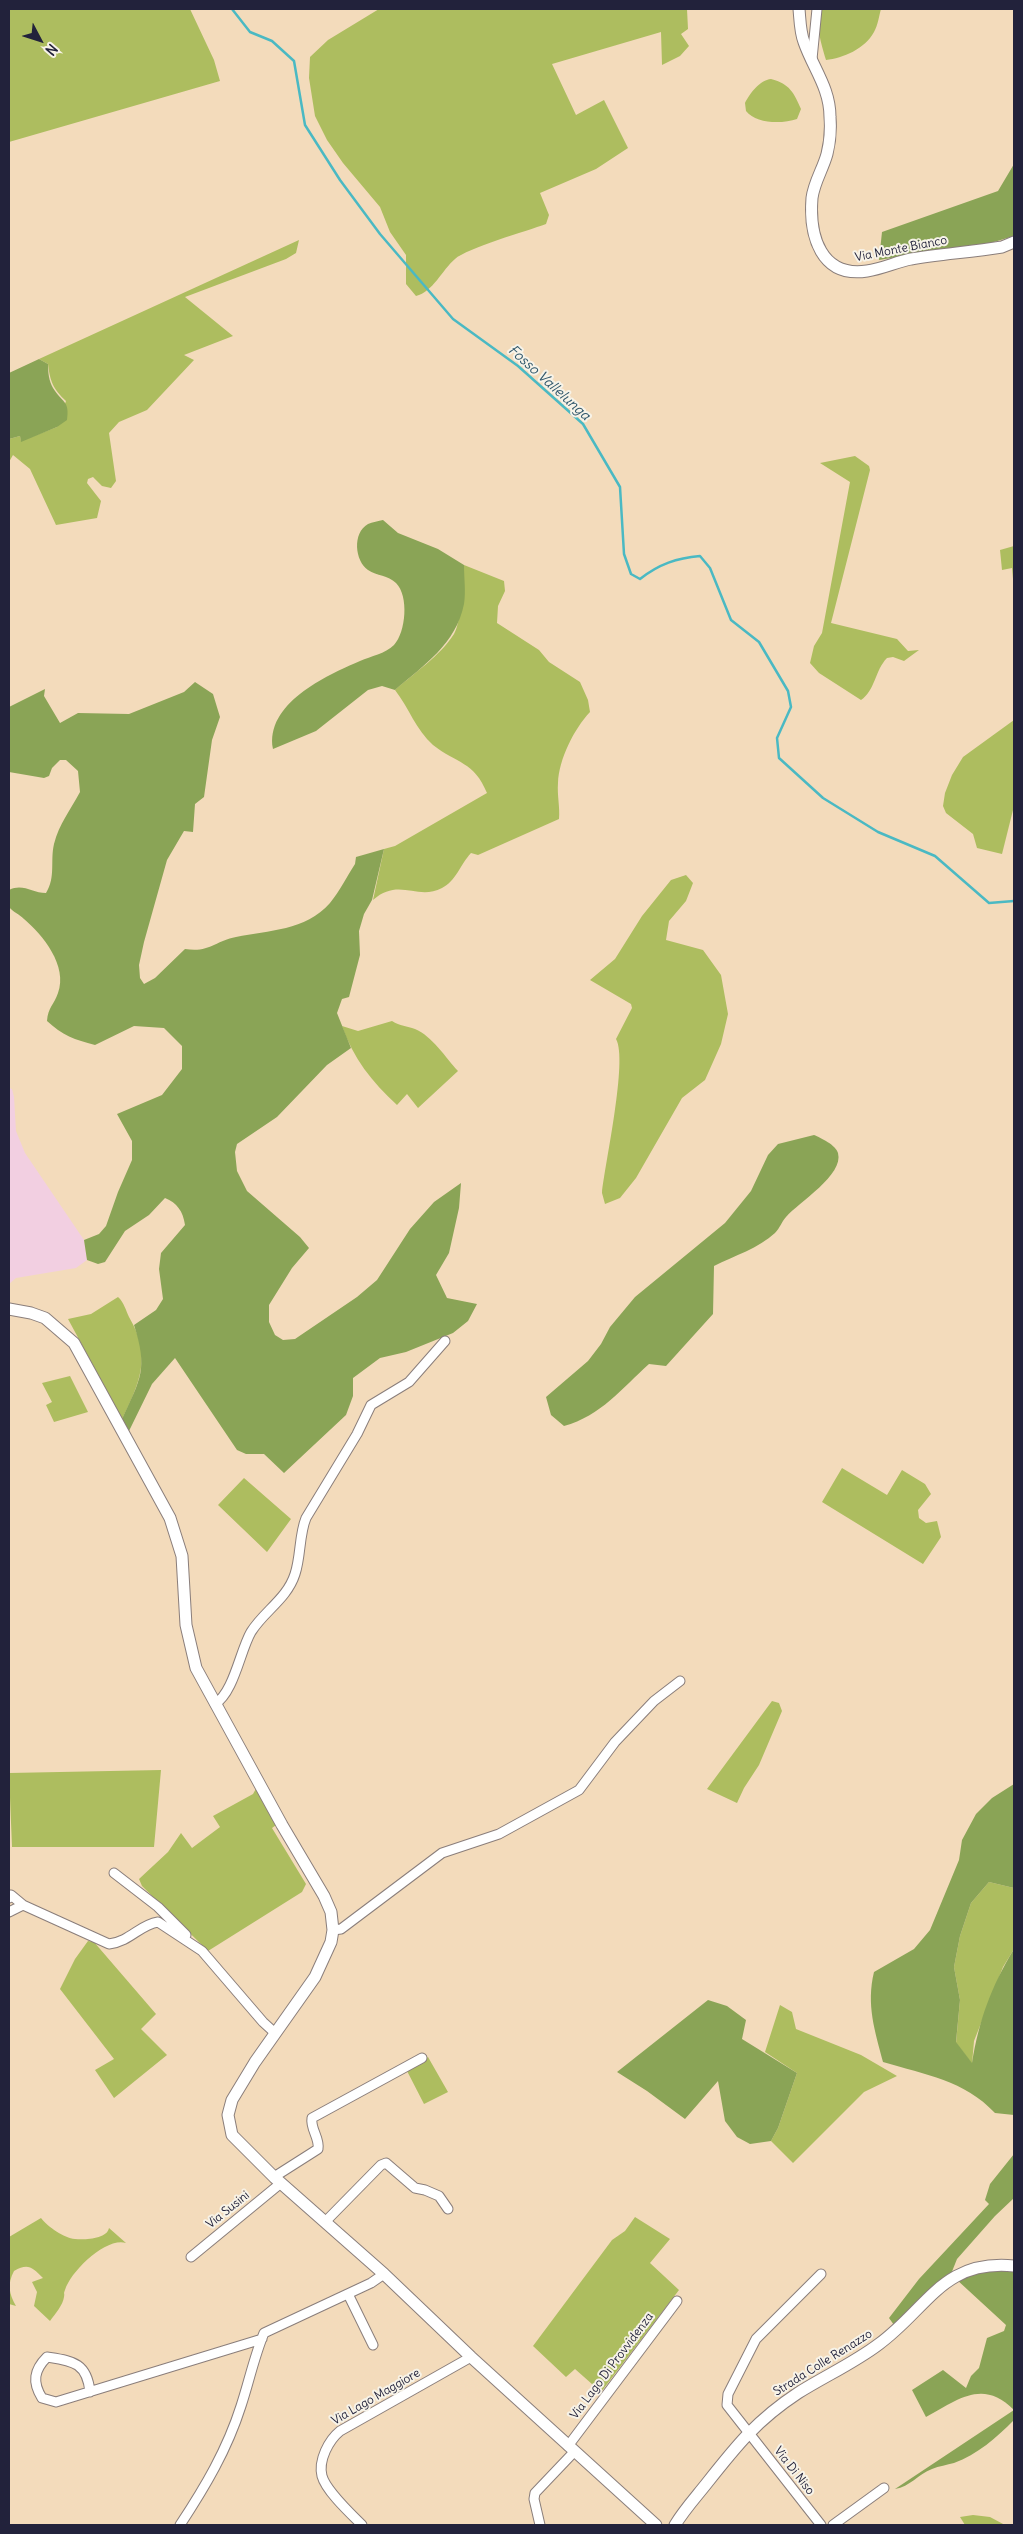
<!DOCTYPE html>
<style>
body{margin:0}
#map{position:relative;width:1023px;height:2534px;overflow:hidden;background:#f3dbbb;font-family:Delius,sans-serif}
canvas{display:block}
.frame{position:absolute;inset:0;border:10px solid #22223b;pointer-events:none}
.north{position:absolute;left:15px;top:15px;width:50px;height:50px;-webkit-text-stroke:4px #f7f3e8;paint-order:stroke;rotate:130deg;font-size:14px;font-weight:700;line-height:20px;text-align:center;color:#22223b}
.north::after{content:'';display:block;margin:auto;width:18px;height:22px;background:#22223b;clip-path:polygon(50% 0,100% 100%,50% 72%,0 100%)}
</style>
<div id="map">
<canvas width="1023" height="2534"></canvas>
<div class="frame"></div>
<div class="north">N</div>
</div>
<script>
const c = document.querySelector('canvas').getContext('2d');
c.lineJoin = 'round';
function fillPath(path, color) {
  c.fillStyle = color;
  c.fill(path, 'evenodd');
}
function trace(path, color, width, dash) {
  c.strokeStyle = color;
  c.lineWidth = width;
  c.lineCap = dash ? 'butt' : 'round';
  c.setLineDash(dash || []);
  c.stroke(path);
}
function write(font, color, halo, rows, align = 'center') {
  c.font = font + ' Delius,sans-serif';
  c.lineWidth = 4;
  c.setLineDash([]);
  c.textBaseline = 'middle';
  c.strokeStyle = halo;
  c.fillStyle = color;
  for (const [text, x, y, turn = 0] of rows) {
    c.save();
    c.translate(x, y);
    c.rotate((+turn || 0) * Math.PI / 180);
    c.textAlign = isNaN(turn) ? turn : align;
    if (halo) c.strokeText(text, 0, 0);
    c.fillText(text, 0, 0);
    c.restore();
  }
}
const built = new Path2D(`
 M9 1088 12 1089 14 1097 16 1131 25 1153 84 1240 87 1260 76 1268 16 1278 9 1284Z`);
const green = new Path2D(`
 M9 9H190L214 60 220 81 9 142Z
 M379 9H687L688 29 681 34 689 46 680 56 662 65 661 32 552 64 576 115 604 100 628 148 596 169 540 193 549 215 546 224C527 231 467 248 455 259 442 270 433 292 416 296L406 284V255L390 232 380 207 343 163 327 140 315 116 309 78 310 57 328 40Z
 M822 9H881C879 16 878 25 874 32 865 49 843 58 826 60 821 42 815 27 822 9Z
 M771 79C790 84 794 93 801 109L797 119C782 124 756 124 746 111L745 103C750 93 760 80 771 79Z
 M299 240 296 253 286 259 185 297 233 336 184 355 194 360 147 410 119 422 109 433 116 481 111 488 102 486 93 477 88 479 87 483 101 501 97 518 56 525 30 469 13 455 9 462V439L20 436 21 441 57 427 66 401C53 389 50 381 48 364L39 359Z
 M855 456 869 466 870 470 831 623 897 639 908 651 919 650 904 661 893 657 887 658C875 670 875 691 861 700L819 673 810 663 814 646 822 633 850 482 820 463Z
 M1014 546V590L1012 568 1002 570 1000 550Z
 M464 565 504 581 505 591 498 606 497 623 539 650 549 662 580 682 588 700 590 712C574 729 559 759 558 783 557 795 560 807 559 819L478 855 471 853C460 865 456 881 442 888 417 901 399 877 373 900L384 849 395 846 487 793C474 761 457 764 433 745 416 730 409 708 395 690 414 673 440 656 454 634 461 623 464 580 464 565Z
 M1014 720V806L1002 854 977 848 973 834 946 813 943 806 945 793 952 775 963 757Z
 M686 875 693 883 686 901 669 921 666 940 703 950 721 975 728 1014 721 1044 705 1080 682 1098 636 1178 620 1198 605 1204 602 1193C605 1163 628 1060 616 1039L632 1008 631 1004 590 980 615 959 642 916 671 880Z
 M392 1021C400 1026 407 1026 415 1029 432 1036 446 1058 458 1071L418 1108 407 1094 397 1105C372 1082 353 1058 342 1026L358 1031Z
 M118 1297C124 1302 126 1311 129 1317 152 1356 140 1382 122 1419L68 1319 91 1314Z
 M70 1376 88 1412 54 1422 46 1405 52 1402 42 1383Z
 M842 1468 887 1495 902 1470 925 1484 931 1494 918 1510 919 1518 926 1523 937 1521 941 1537 923 1564 822 1502Z
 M244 1478 291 1519 267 1552 218 1505Z
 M772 1701 779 1703 782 1711 759 1765 744 1788 737 1803 707 1789Z
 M161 1770 154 1847H12L9 1773Z
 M258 1785 279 1823 272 1828 306 1884 302 1892 208 1951 142 1886 139 1879 168 1852 181 1833 192 1848 220 1827 213 1816 253 1794Z
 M989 1882 1014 1888V1949L1003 1967 974 2041 972 2064 956 2043 960 2000 954 1967 960 1936 971 1903Z
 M88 1941 94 1942 156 2014 141 2029 167 2055 114 2098 95 2070 114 2059 60 1989 75 1959Z
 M780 2005 792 2012 796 2029 861 2055 897 2076 864 2092 793 2163 771 2141 778 2128 797 2073 765 2052Z
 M428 2057 448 2092 424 2104 406 2069Z
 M635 2217 670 2239 650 2263 679 2290 601 2392 575 2369 566 2377 533 2346 612 2240 625 2231Z
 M41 2218C48 2227 64 2238 75 2239 85 2240 107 2239 109 2228L126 2243C106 2237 71 2271 65 2290 63 2295 65 2292 64 2297 63 2305 55 2314 50 2321L34 2306 37 2292 32 2282 43 2278C32 2267 28 2263 14 2271 7 2284 9 2294 16 2306L9 2304V2237Z
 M973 2515 990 2517 1005 2525H965L960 2517Z`);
const forest = new Path2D(`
 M1014 164V236L977 247 945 249 879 260 882 232 998 191Z
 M39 359 48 364C48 373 49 381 53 388 62 403 70 400 67 420L57 427 21 442 20 436 9 439V373Z
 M383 520 398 533 438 549 464 565C464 578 466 592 464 604 456 644 424 665 395 690L382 686 368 690 316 731 273 749C265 704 325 676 360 661 371 656 385 654 394 645 406 632 409 596 396 583 388 575 377 576 368 570 355 561 352 533 368 524 372 522 379 521 383 520Z
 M195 682 213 694 220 717 212 740 204 797 195 804 193 832 184 831 167 860 144 942 139 965 140 978 144 984 155 978 185 949C209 953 215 941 236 937 269 930 305 931 330 903 340 891 347 876 355 864L356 857 384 849 372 900 364 914 359 931 360 955 349 997 342 999 337 1013 351 1048 327 1065 277 1117 237 1144 235 1152 237 1171 247 1191 300 1237 309 1248 292 1268 269 1305V1322L275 1335 283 1340 295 1339 357 1297 377 1280 410 1229 434 1202 461 1183 459 1208 449 1253 436 1275 447 1298 477 1304 468 1321 453 1333 406 1352 380 1358 353 1378V1396L346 1415 284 1473 264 1454H246L237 1450 175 1358 152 1384 129 1431 122 1419C141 1378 148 1369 134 1325L156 1310 163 1299 159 1269 161 1253 185 1225C183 1211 177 1203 165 1198L149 1215 125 1231 105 1262 98 1264 87 1260 84 1240 99 1234 106 1226 118 1192 132 1160V1141L117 1114 162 1095 182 1069V1046L164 1028 134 1026 95 1045C75 1040 62 1035 47 1021 48 1007 54 1005 58 993 68 966 43 935 24 919 19 914 13 912 9 907V890C23 883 32 893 46 893 56 877 50 861 54 844 59 824 71 809 80 792L78 771 66 760H60L52 768 49 776 44 778 9 772V707L45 689 44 696 60 723 78 713 129 714 184 692Z
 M814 1135C821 1138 836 1145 838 1153 844 1175 799 1202 786 1217 782 1221 780 1228 775 1233 759 1248 734 1256 714 1266L713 1314 666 1366 649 1364C622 1388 601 1416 564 1426L551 1415 546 1397 588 1361 601 1344 610 1327 635 1297 725 1223 751 1191 768 1155 778 1144Z
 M1014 1784V1888L989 1882 971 1903 960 1936 954 1967 960 2000 956 2042 972 2063C979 2020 991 1987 1014 1949V2115L995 2113C964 2080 926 2075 883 2062 875 2031 866 2005 874 1972L914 1949 930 1930 959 1860 962 1840 976 1814 992 1798Z
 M708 2000 727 2006 746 2020 742 2039 797 2073 778 2128 771 2141 750 2144 737 2137 725 2121 718 2081 685 2119 647 2091 617 2072Z
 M1014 2154V2198L995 2216 957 2259 951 2274 894 2325 889 2318 919 2279 989 2204 985 2200 990 2184Z
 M1014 2268V2420C997 2437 977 2455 954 2463 947 2465 939 2466 932 2469 918 2474 910 2487 895 2489L1014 2410C983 2378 957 2400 926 2417L912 2390 943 2370 966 2388 971 2376 979 2368 987 2338 1004 2331 1006 2325 956 2279 978 2270Z`);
const stream = new Path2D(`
 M232 9 250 32 272 41 294 61 305 125 340 180 380 234 453 319 518 366 583 424 620 487 624 554 631 574 640 579C659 564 677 558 700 556L710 568 731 620 759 642 788 691 791 707 777 738 779 758 823 798 878 832 935 856 989 903 1014 901`);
const minor = new Path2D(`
 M812 59 817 9
 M215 1704C234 1692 240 1651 251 1632 264 1611 287 1599 295 1574 301 1556 299 1535 306 1518L357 1434 371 1405 409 1382 445 1341
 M114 1873 158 1907 186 1935
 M9 1898 11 1895 23 1905 109 1944C131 1941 139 1925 158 1922L202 1951 263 2022 275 2033
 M9 1912 23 1905
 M333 1930 341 1929 442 1853 499 1834 579 1790 615 1742 654 1701 680 1681
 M274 2177 318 2149C320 2138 310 2129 312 2118L422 2058
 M325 2222 381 2165 386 2163 415 2188 425 2190 439 2196 448 2209
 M191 2257 281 2183
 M348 2294 373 2345
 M90 2392C87 2362 72 2361 47 2357 34 2370 32 2382 42 2398L56 2402 262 2339
 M568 2446 677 2301
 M180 2525C205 2487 227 2450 241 2406 249 2382 254 2357 264 2333L371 2283 384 2274
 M362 2525C351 2514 326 2491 322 2476 318 2460 329 2440 340 2431L471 2357
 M540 2525 534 2499 535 2493 574 2452
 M821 2525 727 2405 728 2394 756 2339 821 2274
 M833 2525 884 2488`);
const tertiary = new Path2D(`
 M799 9C800 19 800 32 804 42 813 68 830 88 830 117 831 129 830 142 827 154 823 169 814 182 812 198 809 236 821 278 867 271 882 269 896 262 911 259 941 254 971 252 1002 247L1014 242
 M9 1309 31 1313 45 1318 74 1343 170 1518 182 1556 186 1625 196 1668 282 1825 324 1896 331 1912 333 1930 331 1942 315 1977 255 2062 232 2100 228 2115 232 2135 274 2177 384 2274 471 2357 656 2525
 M675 2525C684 2510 696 2497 707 2483 737 2445 757 2420 798 2393 825 2376 854 2363 879 2344 928 2308 943 2259 1014 2266`);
const streetNames = [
 ["Via Monte Bianco",901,249,-11],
 ["Via Susini",228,2210,-39],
 ["Strada Colle Renazzo",823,2363,-32],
 ["Via Lago Di Provvidenza",612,2366,-53],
 ["Via Lago Maggiore",376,2397,-30],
 ["Via Di Niso",794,2471,52]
];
const waterNames = [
 ["Fosso Vallelunga",549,383,42]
];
fillPath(built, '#f2cfe1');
fillPath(green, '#adbd5f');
fillPath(forest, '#8aa456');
trace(stream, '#4ab9c3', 2.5);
trace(minor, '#8a7e7b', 11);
trace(tertiary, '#8a7e7b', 13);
trace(minor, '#fff', 9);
trace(tertiary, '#fff', 11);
write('12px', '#22223b', '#f7f3e8', streetNames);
write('italic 14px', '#30576b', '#f7f3e8', waterNames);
</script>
